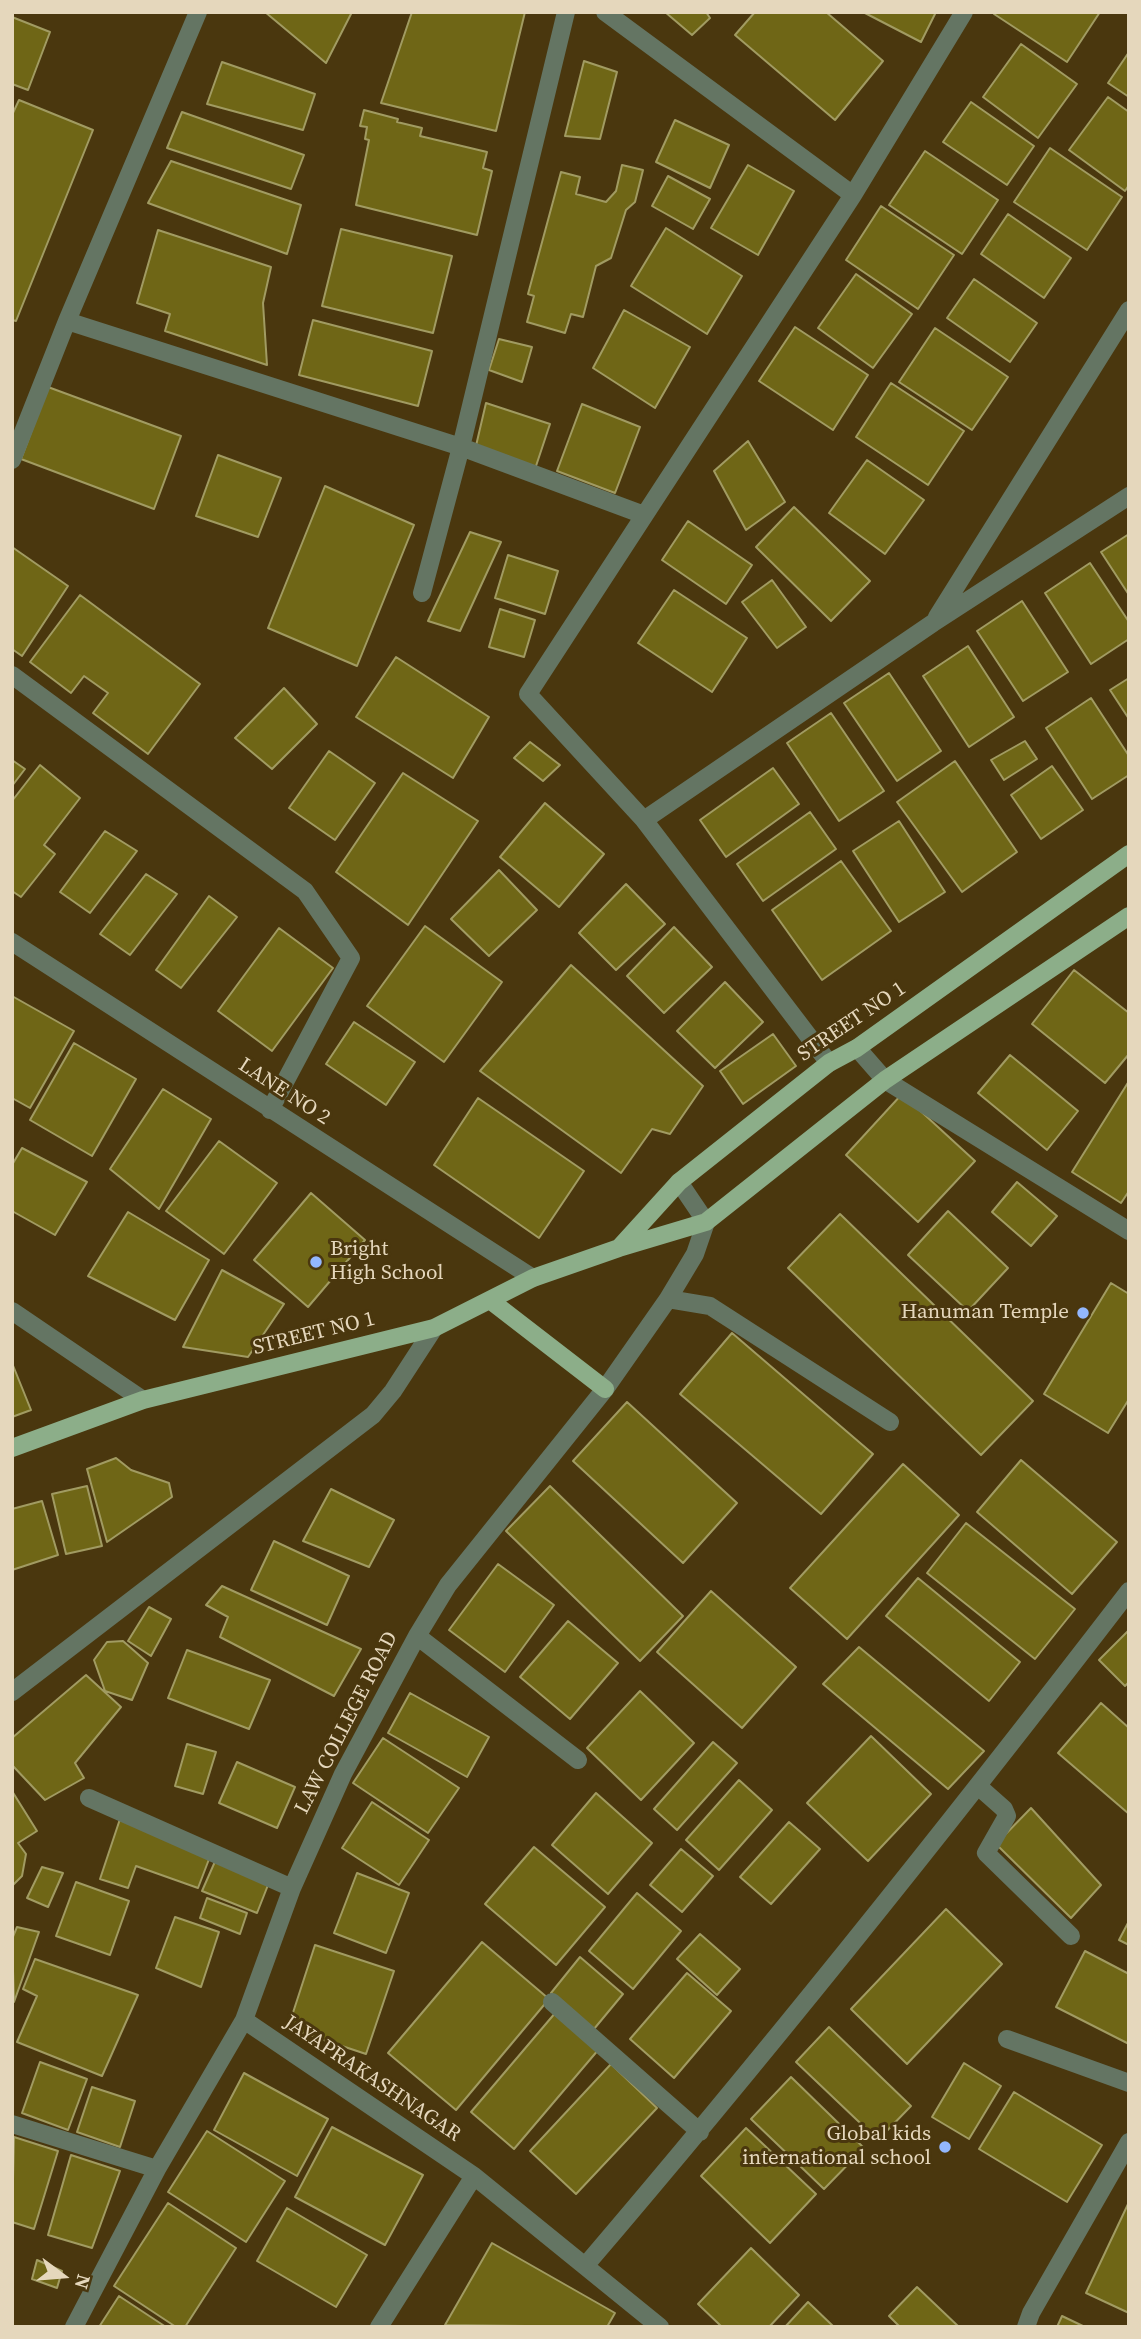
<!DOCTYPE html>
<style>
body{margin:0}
#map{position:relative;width:1141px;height:2339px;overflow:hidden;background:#4a370e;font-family:"Source Serif 4",serif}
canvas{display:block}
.frame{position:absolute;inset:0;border:14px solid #e5d7bc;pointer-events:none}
.north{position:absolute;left:28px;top:2241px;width:70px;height:70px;-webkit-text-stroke:5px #4a370e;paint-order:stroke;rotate:106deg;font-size:19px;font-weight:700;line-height:28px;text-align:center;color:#e5d7bc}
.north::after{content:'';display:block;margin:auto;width:24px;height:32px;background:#e5d7bc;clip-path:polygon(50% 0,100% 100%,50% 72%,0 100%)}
</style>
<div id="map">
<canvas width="1141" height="2339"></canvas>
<div class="frame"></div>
<div class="north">N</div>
</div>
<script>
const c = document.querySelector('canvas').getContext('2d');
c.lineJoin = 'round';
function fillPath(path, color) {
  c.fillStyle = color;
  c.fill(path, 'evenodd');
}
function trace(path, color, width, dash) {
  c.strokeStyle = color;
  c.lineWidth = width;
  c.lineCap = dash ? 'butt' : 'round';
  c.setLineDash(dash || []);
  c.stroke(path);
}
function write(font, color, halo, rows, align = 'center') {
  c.font = font + ' "Source Serif 4",serif';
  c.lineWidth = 6;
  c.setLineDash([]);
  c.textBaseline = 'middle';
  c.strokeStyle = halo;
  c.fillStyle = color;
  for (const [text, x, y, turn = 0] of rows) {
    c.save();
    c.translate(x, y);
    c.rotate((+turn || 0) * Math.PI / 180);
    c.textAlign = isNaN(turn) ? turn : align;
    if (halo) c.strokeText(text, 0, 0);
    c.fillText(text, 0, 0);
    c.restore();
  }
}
const building = new Path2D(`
 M265 12H352L326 63Z
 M412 12H525L496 131 381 103Z
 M665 12H706L710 18 692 35Z
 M755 12H826L883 61 835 120 735 35Z
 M863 12H936L921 42Z
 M995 12H1100L1067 62 994 14Z
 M12 17 50 32 28 90 12 84Z
 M1021 44 1077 84 1038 138 983 97Z
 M1129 52V97L1108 83Z
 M584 61 617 72 600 139 565 136Z
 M222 62 315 94 303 130 207 104Z
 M1108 97 1129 112V185L1125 191 1069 150Z
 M19 100 93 130 16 321 12 320V115Z
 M971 102 1034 146 1007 185 943 142Z
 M364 110 398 119 397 122 422 128 420 136 487 152 483 168 492 171 477 235 356 205 369 140 365 139 367 127 360 126Z
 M182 112 304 155 291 189 167 148Z
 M675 120 729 145 710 188 656 162Z
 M1050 148 1122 197 1087 250 1014 202Z
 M925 151 998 200 962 254 889 205Z
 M171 161 301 205 287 254 148 203Z
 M622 165 643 170 635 202 626 210 611 258 596 266 583 317 571 314 565 333 527 322 534 296 528 294 561 172 580 177 576 194 606 202 616 191Z
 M748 165 794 191 758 255 711 228Z
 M668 176 710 199 693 229 652 206Z
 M881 206 954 255 918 309 846 260Z
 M1008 214 1071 258 1044 298 981 254Z
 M666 228 742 276 707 334 631 286Z
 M341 229 452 256 433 333 322 306Z
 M158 230 271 267 263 303 267 365 165 331 170 314 137 303Z
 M856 274 912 314 873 368 818 328Z
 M974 279 1037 323 1010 362 947 318Z
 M624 310 690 347 655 408 593 368Z
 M313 320 432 351 418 406 299 375Z
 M795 327 868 375 833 430 759 381Z
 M935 328 1008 377 972 430 899 382Z
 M499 339 532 347 522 382 489 370Z
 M891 383 964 431 928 485 856 437Z
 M48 387 181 436 154 509 21 459Z
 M486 403 550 424 535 469 475 450Z
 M582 404 640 427 615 493 557 471Z
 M748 441 785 502 746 530 714 471Z
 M218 455 281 478 258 537 196 516Z
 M867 460 924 500 885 554 829 513Z
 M325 486 414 525 357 666 268 628Z
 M794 507 870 581 831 621 756 547Z
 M688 521 752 565 726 604 662 560Z
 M470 532 501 542 460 631 428 621Z
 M1129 534V595L1101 552Z
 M12 547 68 586 22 656 12 649Z
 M508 555 558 571 545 614 495 598Z
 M1090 563 1129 622V639L1091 664 1045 593Z
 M772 580 806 627 777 648 742 602Z
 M674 590 747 638 712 692 638 643Z
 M80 595 200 684 148 754 93 713 108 693 84 676 71 693 30 662Z
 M1022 601 1068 672 1023 701 977 631Z
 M500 609 535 620 524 657 489 647Z
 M968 646 1014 717 969 747 923 676Z
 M396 657 489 717 453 778 356 717Z
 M889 673 941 751 897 781 844 703Z
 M1129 678V719L1110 690Z
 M284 688 317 724 272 769 235 738Z
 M1091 698 1129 756V775L1092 799 1046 728Z
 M831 713 884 791 839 821 787 743Z
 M1025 741 1037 759 1004 780 991 760Z
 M530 742 560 765 543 781 514 758Z
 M329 751 375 783 335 840 289 808Z
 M12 760 25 769 12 786Z
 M955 761 1017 852 962 892 897 802Z
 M40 765 80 798 44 845 55 854 21 897 12 891V801Z
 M1052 766 1083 810 1041 839 1011 795Z
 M773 768 799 804 726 857 700 820Z
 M403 773 478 821 408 925 336 872Z
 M545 803 604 854 559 907 500 857Z
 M810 812 836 849 763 901 737 864Z
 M899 821 945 892 899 922 853 851Z
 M105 831 137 851 90 913 60 892Z
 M841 861 891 931 822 980 772 910Z
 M499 870 537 910 489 956 451 919Z
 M146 874 177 894 130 955 100 934Z
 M626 884 665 924 616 970 579 933Z
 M209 896 237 917 181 988 156 970Z
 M425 926 502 982 444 1062 367 1006Z
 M674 927 712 967 664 1013 627 976Z
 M279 928 333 968 272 1051 218 1011Z
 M571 965 703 1086 670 1134 652 1129 621 1173 480 1071Z
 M1074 970 1129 1013V1054L1105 1083 1032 1024Z
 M725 982 763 1022 715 1068 677 1031Z
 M12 996 74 1031 30 1108 12 1098Z
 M354 1022 415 1062 386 1105 326 1064Z
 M773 1034 796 1066 743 1104 720 1071Z
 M74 1043 136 1079 92 1156 30 1120Z
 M1010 1055 1078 1111 1047 1150 978 1093Z
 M1129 1081V1191L1121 1203 1072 1172Z
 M163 1089 211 1119 159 1209 110 1169Z
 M902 1094 975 1161 918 1222 846 1155Z
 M478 1098 584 1171 539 1238 434 1165Z
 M219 1141 277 1183 224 1254 166 1211Z
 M22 1148 87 1182 55 1235 12 1211V1165Z
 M1017 1182 1057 1216 1031 1246 992 1212Z
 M311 1193 365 1240 308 1307 254 1260Z
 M948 1211 1008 1268 968 1311 908 1255Z
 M128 1212 209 1260 175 1320 88 1276Z
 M840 1214 1033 1401 981 1455 788 1268Z
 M222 1270 284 1304 248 1357 183 1347Z
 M1111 1283 1129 1294V1399L1108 1433 1044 1394Z
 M732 1333 873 1454 821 1514 680 1394Z
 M12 1363 31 1410 12 1417Z
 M627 1402 737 1503 683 1563 573 1461Z
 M116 1458 131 1470 169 1483 172 1497 107 1542 87 1469Z
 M1021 1460 1117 1542 1072 1594 977 1512Z
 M903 1464 959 1515 847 1639 790 1588Z
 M87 1486 102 1546 66 1554 52 1494Z
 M550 1486 683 1616 640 1661 506 1531Z
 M331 1489 394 1520 369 1567 303 1541Z
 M42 1501 58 1555 12 1570V1509Z
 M966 1523 1075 1609 1035 1659 927 1573Z
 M274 1541 349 1576 327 1625 251 1590Z
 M498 1564 554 1605 505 1672 449 1630Z
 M918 1578 1020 1662 989 1701 886 1616Z
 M222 1586 361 1649 334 1696 220 1637 228 1617 206 1605Z
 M711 1591 796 1667 742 1728 657 1652Z
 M149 1607 171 1619 151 1656 128 1641Z
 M568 1621 618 1663 570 1719 520 1677Z
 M1129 1630V1682L1125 1686 1099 1660Z
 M123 1641 148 1663 132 1700 105 1691 94 1660 107 1642Z
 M859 1647 984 1751 948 1789 823 1684Z
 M187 1650 270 1680 249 1729 168 1698Z
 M86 1675 121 1707 75 1763 84 1778 45 1800 12 1765V1738Z
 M640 1691 694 1743 641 1800 587 1748Z
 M410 1693 489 1737 467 1777 388 1733Z
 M1101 1703 1129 1728V1814L1058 1753Z
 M871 1736 931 1794 868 1861 807 1803Z
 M383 1738 459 1788 428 1833 353 1783Z
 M713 1742 737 1763 677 1830 654 1809Z
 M187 1744 216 1752 203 1794 175 1786Z
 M237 1762 295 1787 277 1828 219 1803Z
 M739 1780 772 1810 719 1870 686 1840Z
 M12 1791 37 1831 18 1843 26 1854 22 1876 12 1886Z
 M596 1793 652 1843 608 1894 552 1845Z
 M372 1802 429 1840 399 1885 342 1848Z
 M1031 1808 1101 1885 1071 1918 996 1844Z
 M121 1816 211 1854 198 1888 136 1866 128 1888 100 1879Z
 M789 1822 820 1849 771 1904 740 1877Z
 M534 1847 605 1907 556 1965 485 1904Z
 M681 1849 713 1876 682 1912 650 1885Z
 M217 1857 270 1880 257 1913 202 1891Z
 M42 1867 63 1873 48 1907 27 1898Z
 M357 1873 409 1893 386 1953 334 1933Z
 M76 1882 129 1901 110 1955 56 1936Z
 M637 1893 681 1931 633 1989 589 1951Z
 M207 1898 247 1913 240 1934 200 1918Z
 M946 1909 1002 1964 907 2064 851 2009Z
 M175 1917 219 1932 201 1987 156 1968Z
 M1129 1921V1945L1119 1940Z
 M17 1927 39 1932 14 2002 12 1939Z
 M700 1934 740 1969 717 1995 677 1959Z
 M482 1942 549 1999 456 2110 388 2053Z
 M315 1945 394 1971 366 2054 288 2028Z
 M1085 1951 1129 1974V2044L1056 2007Z
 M580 1957 623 1994 594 2029 551 1993Z
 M35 1959 138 1995 102 2076 17 2042 37 1996 23 1989Z
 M687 1973 731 2011 674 2078 630 2039Z
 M556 2012 599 2049 514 2149 471 2112Z
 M829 2027 911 2106 878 2140 796 2062Z
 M40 2062 87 2079 68 2130 22 2113Z
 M964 2063 1001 2086 969 2139 932 2117Z
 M611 2064 657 2108 576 2194 530 2151Z
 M244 2073 328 2119 297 2176 214 2130Z
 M791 2077 864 2148 824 2189 751 2119Z
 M92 2087 135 2101 120 2147 77 2132Z
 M1014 2092 1102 2145 1067 2202 979 2149Z
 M332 2127 423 2175 385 2245 295 2197Z
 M746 2128 816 2194 770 2243 701 2176Z
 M207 2131 285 2181 246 2242 168 2192Z
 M14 2137 58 2151 34 2229 12 2222Z
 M71 2155 120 2171 92 2248 48 2235Z
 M1129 2202V2313L1086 2293Z
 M168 2203 236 2248 185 2327H176L114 2286Z
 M287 2208 367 2255 336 2307 257 2261Z
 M492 2243 615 2313 607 2327 445 2325Z
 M751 2248 799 2295 769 2327H722L698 2304Z
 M37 2260 62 2271 57 2288 32 2279Z
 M917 2287 959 2327H900L889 2316Z
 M119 2296 166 2327H99Z
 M808 2302 834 2327H785Z
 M1062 2316 1085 2327H1057Z`);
const minor = new Path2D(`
 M605 12 853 195
 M67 321 461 447 644 515
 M12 460 67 321 198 12
 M422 593 461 447 566 12
 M937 617 1129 310
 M12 675 305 891 351 958 270 1110
 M644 820 933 623 1129 496
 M12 942 533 1278
 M857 1048 885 1080 1129 1231
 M829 1063 644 820 528 694 853 195 964 12
 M668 1299 710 1306 890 1422
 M12 1311 143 1400
 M417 1636 578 1760
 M12 1692 373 1415 393 1391 434 1328
 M978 1786 1004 1809 1007 1816 986 1853 1071 1936
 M89 1798 292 1888
 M552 2002 700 2132
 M244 2020 474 2176 660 2327
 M1007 2039 1129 2083
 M12 2124 157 2169
 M585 2266C773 2046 953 1820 1129 1591
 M74 2327 157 2169 244 2020 292 1888 343 1774 417 1636 448 1585 605 1389 668 1299 695 1254 706 1222 679 1182
 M379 2327 474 2176
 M1026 2327 1031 2313 1129 2142`);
const major = new Path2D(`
 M619 1248 679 1182 829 1063 857 1048 1129 854
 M491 1301 605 1389
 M12 1448 143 1400 434 1328 533 1278 619 1248 706 1222 885 1080 1129 916`);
const markers = [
 [316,1262,7,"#93b7fd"],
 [1083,1313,7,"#93b7fd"],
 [945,2147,7,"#93b7fd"]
];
const streetNames = [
 ["STREET NO 1",852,1022,-34],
 ["LANE NO 2",284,1092,33],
 ["STREET NO 1",314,1334,-14],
 ["LAW COLLEGE ROAD",347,1723,-63],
 ["JAYAPRAKASHNAGAR",372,2079,34]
];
const poiNames = [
 ["Bright",330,1250,"left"],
 ["High School",330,1274,"left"],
 ["Hanuman Temple",1069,1313],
 ["Global kids",931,2135],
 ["international school",931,2159]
];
fillPath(building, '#6f6616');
trace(building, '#a19b62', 2);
trace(minor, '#647563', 18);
trace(major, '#8cae89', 18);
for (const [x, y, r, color] of markers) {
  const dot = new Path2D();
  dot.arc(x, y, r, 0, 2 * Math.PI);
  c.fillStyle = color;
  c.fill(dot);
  trace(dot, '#4a370e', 2.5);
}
write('21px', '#e5d7bc', '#4a370e', streetNames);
write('21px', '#e5d7bc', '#4a370e', poiNames, 'right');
</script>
